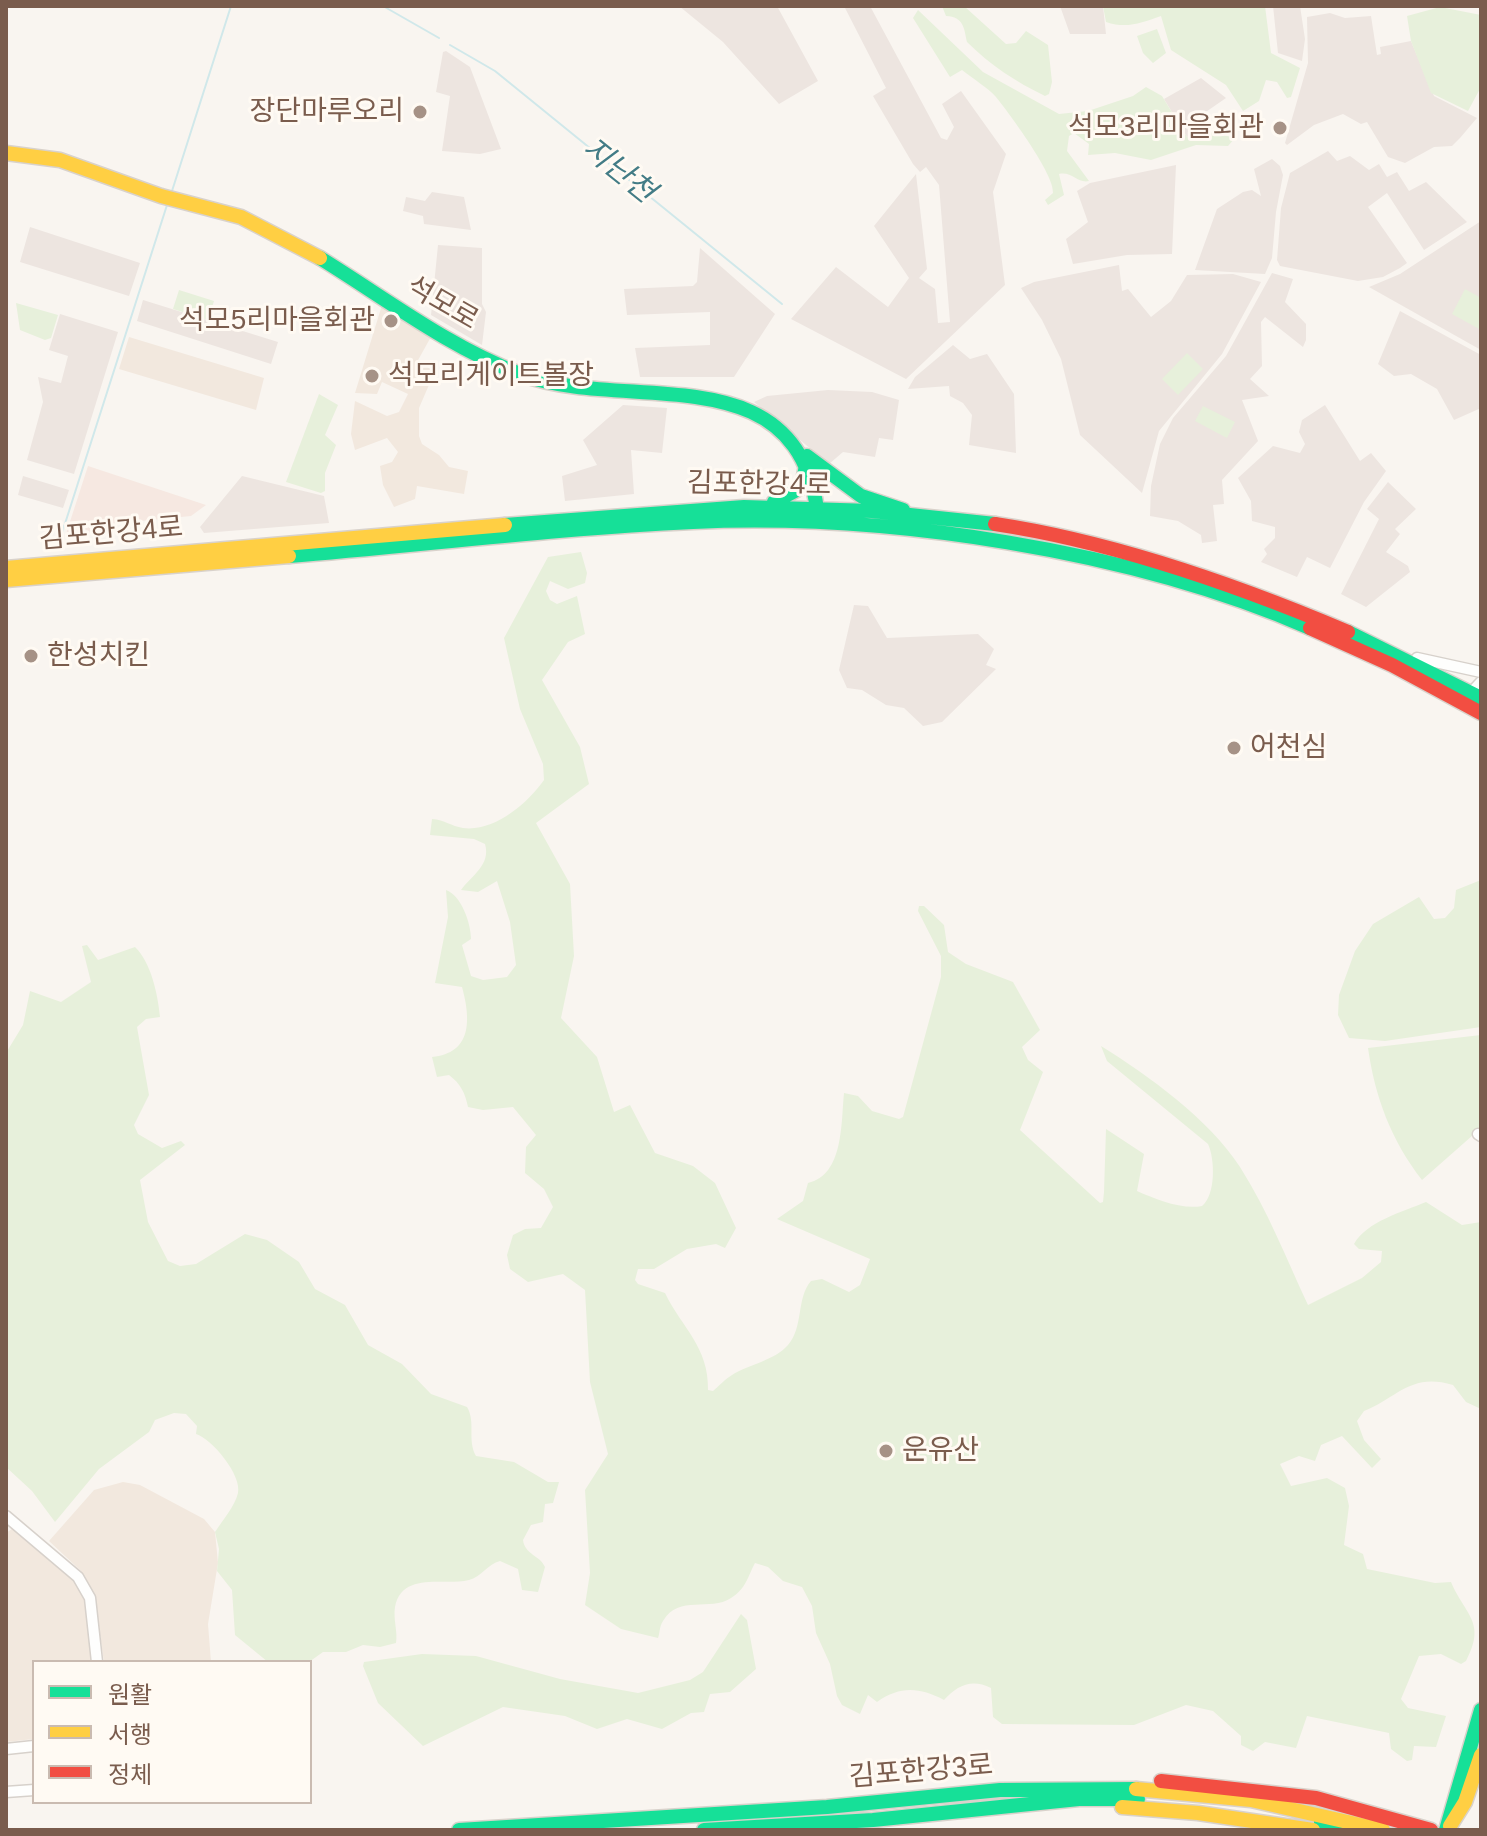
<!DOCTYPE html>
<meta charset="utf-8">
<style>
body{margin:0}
#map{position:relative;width:1487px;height:1836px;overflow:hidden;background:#f9f5f0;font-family:Arial,"Noto Sans KR",sans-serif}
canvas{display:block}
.frame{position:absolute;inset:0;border:8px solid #7a5c4d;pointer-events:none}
.legend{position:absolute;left:32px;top:1660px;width:280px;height:144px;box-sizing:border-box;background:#fffaf3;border:2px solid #cabbb1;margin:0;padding:10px 14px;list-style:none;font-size:24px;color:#7a5c4d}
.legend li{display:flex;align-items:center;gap:16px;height:40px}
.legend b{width:40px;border:2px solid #cabbb1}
</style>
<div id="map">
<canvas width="1487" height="1836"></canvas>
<div class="frame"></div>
<ul class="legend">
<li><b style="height:10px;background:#16e098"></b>원활</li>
<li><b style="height:10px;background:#ffcf43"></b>서행</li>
<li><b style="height:10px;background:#f24e42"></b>정체</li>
</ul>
</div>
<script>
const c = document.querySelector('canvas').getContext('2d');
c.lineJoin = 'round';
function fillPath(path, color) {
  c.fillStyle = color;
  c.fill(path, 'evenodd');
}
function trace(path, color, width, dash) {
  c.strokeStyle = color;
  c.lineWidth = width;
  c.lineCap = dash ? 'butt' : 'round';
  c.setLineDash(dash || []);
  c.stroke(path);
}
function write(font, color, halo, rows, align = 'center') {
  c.font = font + ' Arial,"Noto Sans KR",sans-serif';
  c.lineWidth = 6;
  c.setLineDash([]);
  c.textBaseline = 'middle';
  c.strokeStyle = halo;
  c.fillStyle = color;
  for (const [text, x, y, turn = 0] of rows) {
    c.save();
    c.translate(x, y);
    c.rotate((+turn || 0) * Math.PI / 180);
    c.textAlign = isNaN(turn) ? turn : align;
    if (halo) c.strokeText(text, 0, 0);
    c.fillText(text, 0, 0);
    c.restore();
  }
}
const residential = new Path2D(`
 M382 305 432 335 417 362 435 371 419 408V436L422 444 439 455 449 467 468 471 464 494 417 486 415 499 394 507 383 485 380 466 392 462 398 452 387 438 355 450 351 434 355 401 387 416 399 412 408 394 382 382 377 394 355 393Z
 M129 337 264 378 256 410 119 369Z
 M123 1482 140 1485 204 1519 215 1532 218 1563 208 1624 211 1662H104L94 1595 81 1571 49 1541 94 1490Z
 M15 1527 78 1585 88 1608 93 1662H34V1739L6 1742V1533Z`);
const commercial = new Path2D(`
 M88 466 206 505 191 516 111 524 95 532 66 534Z`);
const industrial = new Path2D(`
 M679 6H777L818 81 779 104 723 42Z
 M844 6H870L941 138 947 140 954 127 942 104 961 91 1006 154 993 192 1005 285 906 379 791 319 836 267 888 307 909 278 874 226 916 174 927 269 919 278 935 289 938 323 950 322 939 185 926 167 920 172 913 164 873 96 886 88Z
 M1060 6H1103L1106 34H1070Z
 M1273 6H1300L1305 39 1302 61 1278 53Z
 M1330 13 1345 18 1371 16 1377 55 1381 54 1380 47 1411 41 1434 96 1477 118 1460 138 1452 146 1434 147 1405 163 1388 157 1367 122 1361 124 1343 114 1314 125 1287 145 1285 143 1308 63 1307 17Z
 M446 51 470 67 501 149 480 154 442 151 450 96 436 92 443 52Z
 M1201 78 1226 98 1200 116 1212 127 1208 131 1187 137 1164 99Z
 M1328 151 1337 161 1350 156 1369 170 1379 164 1387 177 1397 172 1409 191 1426 182 1467 222 1424 250 1387 193 1368 207 1407 263 1400 268 1383 277 1358 281 1280 266 1277 260 1281 208 1290 173Z
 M1272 159 1280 166 1283 175 1276 212 1272 258 1265 274 1195 270 1217 209 1243 192 1252 190 1261 196 1254 169Z
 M1176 165 1172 254 1127 255 1073 264 1066 239 1088 222 1077 191 1090 183Z
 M432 192 464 197 471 230 424 224 423 216 403 211 406 197 425 201Z
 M1481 221V350L1369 287 1400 274Z
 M30 227 140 263 129 296 20 262Z
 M438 245 482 248V304L486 312 482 345 431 315Z
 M700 248 775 314 734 377H640L635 348 710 345V312L627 315 624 289 693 286 697 282Z
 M1119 265 1122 291 1128 289 1151 317 1171 301 1187 275 1233 274 1261 282 1222 354 1159 431 1142 493 1080 435 1061 359 1042 320 1021 288 1034 282Z
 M1272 273 1293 279 1285 302 1306 324V340L1303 347 1265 317 1261 322 1262 366 1250 379 1269 396 1242 400 1258 441 1222 480 1224 504 1213 505 1217 541 1202 543 1201 535 1178 521 1150 516 1151 486 1160 444 1173 418 1226 356Z
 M143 300 278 342 271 364 137 321Z
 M1400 311 1481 355V408L1454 420 1437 389 1411 374 1394 376 1378 364Z
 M60 314 118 332 74 474 27 460 43 402 38 377 61 383 68 356 49 350Z
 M953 345 970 359 987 354 1014 394 1016 453 969 445 972 415 963 403 950 396 949 386 908 389 915 377Z
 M828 390 872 392 899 400 893 440 879 438 875 457 843 452 829 464 754 402 767 396Z
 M623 405 667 408 662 453 631 450 634 494 565 501 562 476 597 465 583 440Z
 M1325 405 1360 461 1371 453 1386 471 1364 502 1330 568 1307 557 1297 577 1261 562 1267 554 1264 549 1275 538V527L1252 521 1251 501 1238 478 1273 446 1300 453 1305 444 1299 432 1302 420Z
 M23 476 69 490 63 508 18 495Z
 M242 476 324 496 329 523 204 533 200 527Z
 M1388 482 1416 509 1395 529 1400 534 1386 552 1408 566 1410 572 1366 607 1341 594 1379 519 1367 509Z
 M854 605 868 606 887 638 978 634 994 649 986 665 996 669 942 722 923 726 904 708 886 705 862 690 847 688 839 670Z`);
const green = new Path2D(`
 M942 6H964L1006 44 1016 43 1026 31 1048 45 1052 82 1049 94 1045 96C1016 82 990 65 967 42 964 28 964 17 946 16Z
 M1103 6H1265L1271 53 1300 68 1291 97 1287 98 1277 82 1266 80 1259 101 1243 111 1226 85 1171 50 1161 16C1141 23 1127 29 1106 22Z
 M1440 7 1481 15V87L1468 111 1431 93 1411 41 1407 16Z
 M918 10 983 72 1059 114 1088 111 1133 96 1146 87 1162 96 1187 137 1204 130 1235 138 1228 146 1196 145 1151 160 1115 153 1088 155 1089 144 1074 133 1069 136 1067 151 1089 181C1078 184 1072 171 1059 174L1064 195 1048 205 1045 200 1053 193C1055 175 1009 113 996 97 987 87 973 79 962 70L950 77 913 18Z
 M1157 29 1166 53 1153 63 1143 53 1137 36Z
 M1465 289 1481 298V330L1452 314Z
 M179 290 214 301 208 320 173 309Z
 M16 303 58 315 51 338 45 340 20 330Z
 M1187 353 1203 369 1178 395 1162 379Z
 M319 394 338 405 325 435 336 445 325 473V491L321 493 286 482Z
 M1203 406 1235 422 1227 438 1195 421Z
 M581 552 587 573 585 583 568 589 550 581 546 591 550 600 557 604 577 596 585 634 568 642 542 680 580 747 589 784 536 823 570 884 574 956 561 1018 597 1057 614 1112 630 1105 655 1153 693 1166 715 1183 736 1228 725 1248 716 1244 687 1249 654 1269H638L635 1280 638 1284 665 1293C682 1328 709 1347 708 1390L713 1391C719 1386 725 1379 732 1375 749 1364 774 1361 788 1345 804 1327 796 1298 811 1281L822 1279 849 1292 860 1285 870 1259 777 1219 803 1201 808 1183C844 1175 841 1122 844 1093L858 1096 872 1111 899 1119 903 1117 941 977V956L918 911 919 906H924L944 925 948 952 966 964 1013 982 1040 1030 1022 1047 1028 1060 1043 1072 1020 1130 1100 1203 1103 1202 1104 1192 1106 1129 1144 1154 1137 1191C1155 1199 1182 1210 1202 1206 1216 1195 1215 1159 1208 1144L1107 1061 1101 1046C1149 1076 1209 1119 1240 1167 1268 1211 1286 1258 1308 1305L1362 1278 1381 1262 1382 1251 1359 1249 1354 1244C1367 1221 1403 1212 1426 1202L1462 1225 1481 1222V1409L1466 1402 1453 1385C1411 1372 1397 1398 1364 1411L1357 1421 1364 1440 1381 1459 1372 1468 1342 1436 1321 1445 1315 1461 1299 1456 1280 1464 1291 1486 1327 1478 1345 1488 1349 1506 1344 1545 1363 1554 1367 1569 1435 1583 1451 1582C1465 1615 1487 1622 1466 1661L1461 1664 1441 1654 1419 1656 1401 1699 1408 1708 1446 1716 1436 1747 1414 1746 1412 1760 1407 1761 1391 1749 1389 1733 1307 1716 1296 1748 1265 1742 1253 1751 1241 1745V1736L1213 1711 1186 1705 1134 1725 1002 1724 993 1717 991 1688C971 1678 957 1686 944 1700 919 1687 900 1686 877 1702L868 1695 860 1714 842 1705 837 1696 830 1664 816 1633 812 1606 802 1587 783 1581 768 1567 755 1563C748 1576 746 1589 731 1598 710 1612 679 1594 663 1621 659 1627 660 1633 658 1638L621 1629 585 1605 590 1573 585 1490 608 1454 590 1382 585 1290 563 1274 528 1282 510 1269 507 1255 513 1235 525 1229 541 1228 553 1207 544 1189 525 1173 526 1147 536 1135 513 1107 483 1110 468 1107C465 1093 461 1084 449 1075L437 1077 432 1057C472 1053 471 1020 462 987L435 983 448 917 446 890C461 895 471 923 471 939L462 945 471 976 483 980 507 977 516 965 510 922 497 881 478 892 461 890C472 875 491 865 485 844L474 839 430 835 432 819C445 820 451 826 463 828 494 832 527 804 544 780L543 764 520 709 504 638 548 557Z
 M1481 880V1027L1385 1041 1349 1038 1338 1015 1339 995 1355 951 1373 924 1419 897 1434 919 1445 918 1454 908 1456 890Z
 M87 945 98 960 135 947C151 962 158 995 160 1017L146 1019 137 1027 149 1095 134 1125 138 1134 162 1148 181 1141 185 1145 140 1180 148 1222 168 1261 180 1266 196 1264 245 1234 267 1240 299 1262 315 1289 345 1305 368 1345 402 1364 431 1394 467 1407C476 1422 467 1440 476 1456L514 1462 548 1482H559L553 1503 545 1504 543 1522 531 1525 523 1540C525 1555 540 1555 545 1567L538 1592 522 1590 518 1569 500 1561C488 1564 481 1577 469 1580 444 1586 402 1571 395 1607 393 1619 398 1632 396 1643L380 1647 363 1645 346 1652H323L309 1662H268L235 1635 232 1590 217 1571 219 1549 215 1532C222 1521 235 1506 238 1493 242 1475 212 1439 196 1434L197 1426 186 1414 174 1413 155 1420 149 1432 99 1469 55 1522 32 1491 6 1467V1053L23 1025 30 991 61 1002 91 982 82 946Z
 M1481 1035V1128L1422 1180C1391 1140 1375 1097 1368 1048Z
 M741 1614 747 1620 756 1669 730 1692 710 1694 704 1712 691 1713 662 1729 627 1719 597 1729 565 1716 503 1707 423 1746 378 1703 363 1666 364 1662 422 1654 476 1656 560 1679 638 1693 690 1680 703 1672Z`);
const stream = new Path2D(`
 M383 6 439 38
 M450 45 495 71 782 304
 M172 191 231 6
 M62 533 167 205`);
const street = new Path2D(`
 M1417 658 1481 672
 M1467 697 1481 682
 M1478 1134 1481 1136
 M6 1516 78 1577 90 1598 97 1662
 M6 1749 34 1746
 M6 1792 34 1790`);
const fast = new Path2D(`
 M320 258C385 298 447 346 520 374 626 414 795 352 817 509
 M807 456 861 496 903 510
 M774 502 802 487 806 465
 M505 525 744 507 872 511 995 524
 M289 556C423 545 559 528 693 522 888 513 1131 550 1310 628
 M1348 632 1481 698
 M1321 1822 1349 1830
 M459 1830 827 1807 1000 1790 1136 1789
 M704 1830 873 1820 1079 1799H1138
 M1446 1830 1481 1710`);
const slow = new Path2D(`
 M6 153 60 160 161 196 241 217 320 258
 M6 568 505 525
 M6 580 289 556
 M1136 1789 1251 1800 1383 1830
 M1122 1807 1198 1813 1313 1830
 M1450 1826 1465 1802 1481 1755`);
const jam = new Path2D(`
 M995 524C1115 542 1237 585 1348 632
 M1310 628 1392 665 1481 713
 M1161 1781 1316 1798 1431 1830`);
const markers = [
 [420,112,8,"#a69286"],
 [1280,128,8,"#a69286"],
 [391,321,8,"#a69286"],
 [372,376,8,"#a69286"],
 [31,656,8,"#a69286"],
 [1234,748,8,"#a69286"],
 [886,1451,8,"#a69286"]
];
const poiNames = [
 ["장단마루오리",404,112,"right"],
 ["석모3리마을회관",1264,128,"right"],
 ["석모5리마을회관",375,321,"right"],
 ["석모리게이트볼장",388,376],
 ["한성치킨",47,656],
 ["어천심",1250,748],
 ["운유산",902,1451]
];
const streetNames = [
 ["석모로",442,304,30],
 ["김포한강4로",759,485,1],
 ["김포한강4로",111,534,-5],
 ["김포한강3로",921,1772,-5]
];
const waterNames = [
 ["지난천",618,171,39]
];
fillPath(residential, '#f2e8de');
fillPath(commercial, '#f6e8e1');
fillPath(industrial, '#ede5e0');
fillPath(green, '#e7f0db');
trace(stream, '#d0e8ea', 2);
trace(street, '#d7d1cb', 13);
trace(fast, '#d9d2cb', 17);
trace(slow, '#d9d2cb', 17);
trace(jam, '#d9d2cb', 17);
trace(street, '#fefefd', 10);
trace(fast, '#16e098', 14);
trace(slow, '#ffcf43', 14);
trace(jam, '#f24e42', 14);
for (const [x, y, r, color] of markers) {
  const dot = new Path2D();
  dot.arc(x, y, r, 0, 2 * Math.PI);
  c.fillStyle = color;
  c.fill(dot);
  trace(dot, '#fffaf3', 3);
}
write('28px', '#7a5c4d', '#fffaf3', poiNames, 'left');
write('28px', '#7a5c4d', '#fffaf3', streetNames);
write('italic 30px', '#437c86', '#fffaf3', waterNames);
</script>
